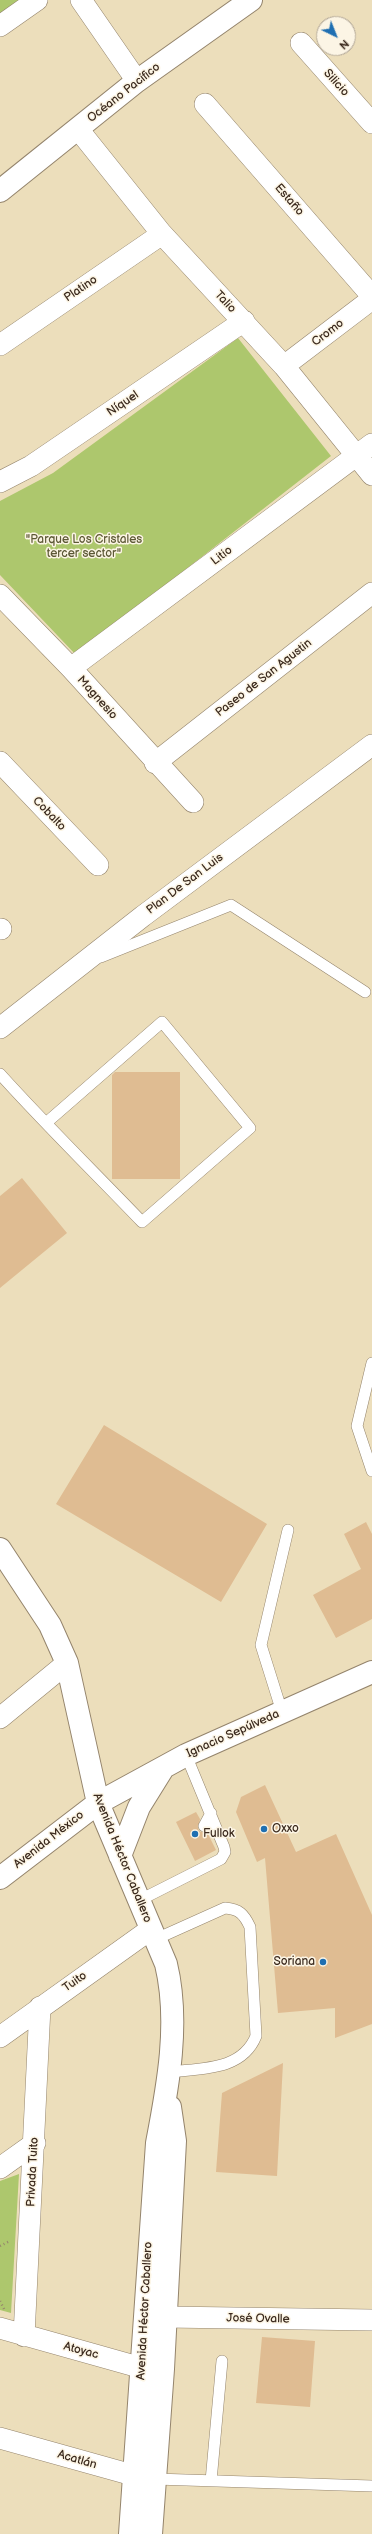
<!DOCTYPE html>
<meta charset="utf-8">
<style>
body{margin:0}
#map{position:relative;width:372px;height:2534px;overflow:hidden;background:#ecdebb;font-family:"Balsamiq Sans",sans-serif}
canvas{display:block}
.north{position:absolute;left:316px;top:16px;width:40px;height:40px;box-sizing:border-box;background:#fcf5e5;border:1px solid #afa495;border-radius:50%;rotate:137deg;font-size:11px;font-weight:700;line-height:16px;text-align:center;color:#3b2a1e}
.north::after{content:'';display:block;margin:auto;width:14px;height:18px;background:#1f6fb2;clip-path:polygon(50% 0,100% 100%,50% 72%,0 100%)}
</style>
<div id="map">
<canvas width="372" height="2534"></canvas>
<div class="north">N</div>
</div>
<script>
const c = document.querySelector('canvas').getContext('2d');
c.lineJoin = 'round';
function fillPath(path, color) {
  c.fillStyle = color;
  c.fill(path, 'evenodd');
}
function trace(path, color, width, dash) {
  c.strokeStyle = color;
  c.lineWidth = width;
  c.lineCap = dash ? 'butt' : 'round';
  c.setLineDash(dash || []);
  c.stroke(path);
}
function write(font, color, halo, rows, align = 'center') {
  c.font = font + ' "Balsamiq Sans",sans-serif';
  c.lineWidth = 3;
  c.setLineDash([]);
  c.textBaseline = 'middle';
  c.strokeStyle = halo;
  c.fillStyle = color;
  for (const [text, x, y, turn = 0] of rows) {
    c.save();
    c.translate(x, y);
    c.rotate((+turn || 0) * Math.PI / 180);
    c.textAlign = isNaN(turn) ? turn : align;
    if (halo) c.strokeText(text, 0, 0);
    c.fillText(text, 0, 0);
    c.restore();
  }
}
const green = new Path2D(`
 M0 0H23L0 19Z
 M238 338 331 456 76 655 0 575V501L53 473Z
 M19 2174 11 2313 0 2310V2181Z`);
const building = new Path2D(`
 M115 1072H180V1179H112V1075Z
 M22 1178 67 1233 0 1288V1196Z
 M104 1425 267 1524 221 1602 56 1504Z
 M366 1522 372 1534V1619L336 1638 313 1595 361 1569 344 1534Z
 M265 1785 296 1852 336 1834 372 1915V2024L335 2038V2008L278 2013 265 1858 257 1862 236 1812 241 1797Z
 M196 1812 200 1819 198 1829 201 1832H207L216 1850 195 1861 176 1822Z
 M283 2063 277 2176 216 2172 222 2093Z
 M262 2337 315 2341 310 2407 256 2403Z`);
const path = new Path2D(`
 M0 2246 10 2241
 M0 2301 4 2309`);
const service = new Path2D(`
 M101 957 231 905 365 992
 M0 1074C46 1125 95 1173 142 1222L250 1128 162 1022 46 1123
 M372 1363 357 1426 372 1471
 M282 1712 261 1645 288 1530
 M204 1826 211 1813
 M138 1901 221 1859 225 1852 224 1847 186 1755
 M156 1939 225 1908C239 1909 244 1914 250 1927L256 2036C242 2071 201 2068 169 2072
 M155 2479 372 2486
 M211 2481 222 2361`);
const minor = new Path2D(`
 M81 0 137 81
 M0 26 37 0
 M301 43 372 123
 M205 104 372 296
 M78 129 162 234 284 366 372 475
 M0 345 162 234
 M284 366 372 299
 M0 482 31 466 244 321
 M0 595 71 668 193 802
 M71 668 372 444
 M0 762 98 865
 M155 763 372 593
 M0 929H1
 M0 1028 143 916 372 745
 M0 1718 67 1663
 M0 2037 151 1929
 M0 2168 35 2143
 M149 2314 166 2317 372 2320
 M0 2328 142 2368 159 2369
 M24 2336 40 2007
 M0 2438 136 2476 151 2478`);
const tertiary = new Path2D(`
 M0 191 137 81 251 0`);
const secondary = new Path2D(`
 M0 1549 50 1625 67 1663 98 1803 166 1964C180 2022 168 2086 157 2143L130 2534
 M120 1856 139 1807 162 1770
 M0 1878 98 1803 186 1755 372 1672
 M151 2534 163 2369 175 2141 170 2107`);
const markers = [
 [264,1829,4,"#1f6fb2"],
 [195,1834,4,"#1f6fb2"],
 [323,1962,4,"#1f6fb2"]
];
const streetNames = [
 ["Silicio",336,83,48],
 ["Océano Pacífico",124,93,-38],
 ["Estaño",289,200,49],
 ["Platino",81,289,-34],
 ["Talio",225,302,47],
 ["Cromo",328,333,-37],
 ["Níquel",123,404,-34],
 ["Litio",222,556,-37],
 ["Paseo de San Agustin",264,678,-38],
 ["Magnesio",97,698,48],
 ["Cobalto",49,814,46],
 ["Plan De San Luis",185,884,-37],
 ["Ignacio Sepúlveda",233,1734,-24],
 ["Avenida México",49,1840,-38],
 ["Avenida Héctor Caballero",122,1858,68],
 ["Tuito",75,1982,-35],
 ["Privada Tuito",33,2172,-87],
 ["Avenida Héctor Caballero",145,2311,-87],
 ["José Ovalle",258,2319,1],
 ["Atoyac",81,2351,15],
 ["Acatlán",77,2460,16]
];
const parkNames = [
 ["\"Parque Los Cristales",84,540],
 ["tercer sector\"",84,554]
];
const poiNames = [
 ["Oxxo",272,1829],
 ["Fullok",203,1834],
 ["Soriana",315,1962,"right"]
];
fillPath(green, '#adc76d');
fillPath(building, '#dfbc92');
trace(service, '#94846c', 12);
trace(minor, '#94846c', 22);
trace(tertiary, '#94846c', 24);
trace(secondary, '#94846c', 24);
trace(path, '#94846c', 2.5, [1, 3]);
trace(service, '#fff', 11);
trace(minor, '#fff', 21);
trace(tertiary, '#fff', 22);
trace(secondary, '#fff', 22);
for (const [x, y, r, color] of markers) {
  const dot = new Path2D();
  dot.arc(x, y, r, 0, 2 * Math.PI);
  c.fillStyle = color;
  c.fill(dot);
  trace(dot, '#fcf5e5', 1.5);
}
write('12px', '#3b2a1e', '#fcf5e5', streetNames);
write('12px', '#5d5936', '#fcf5e5', parkNames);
write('12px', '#3b2a1e', '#fcf5e5', poiNames, 'left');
</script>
